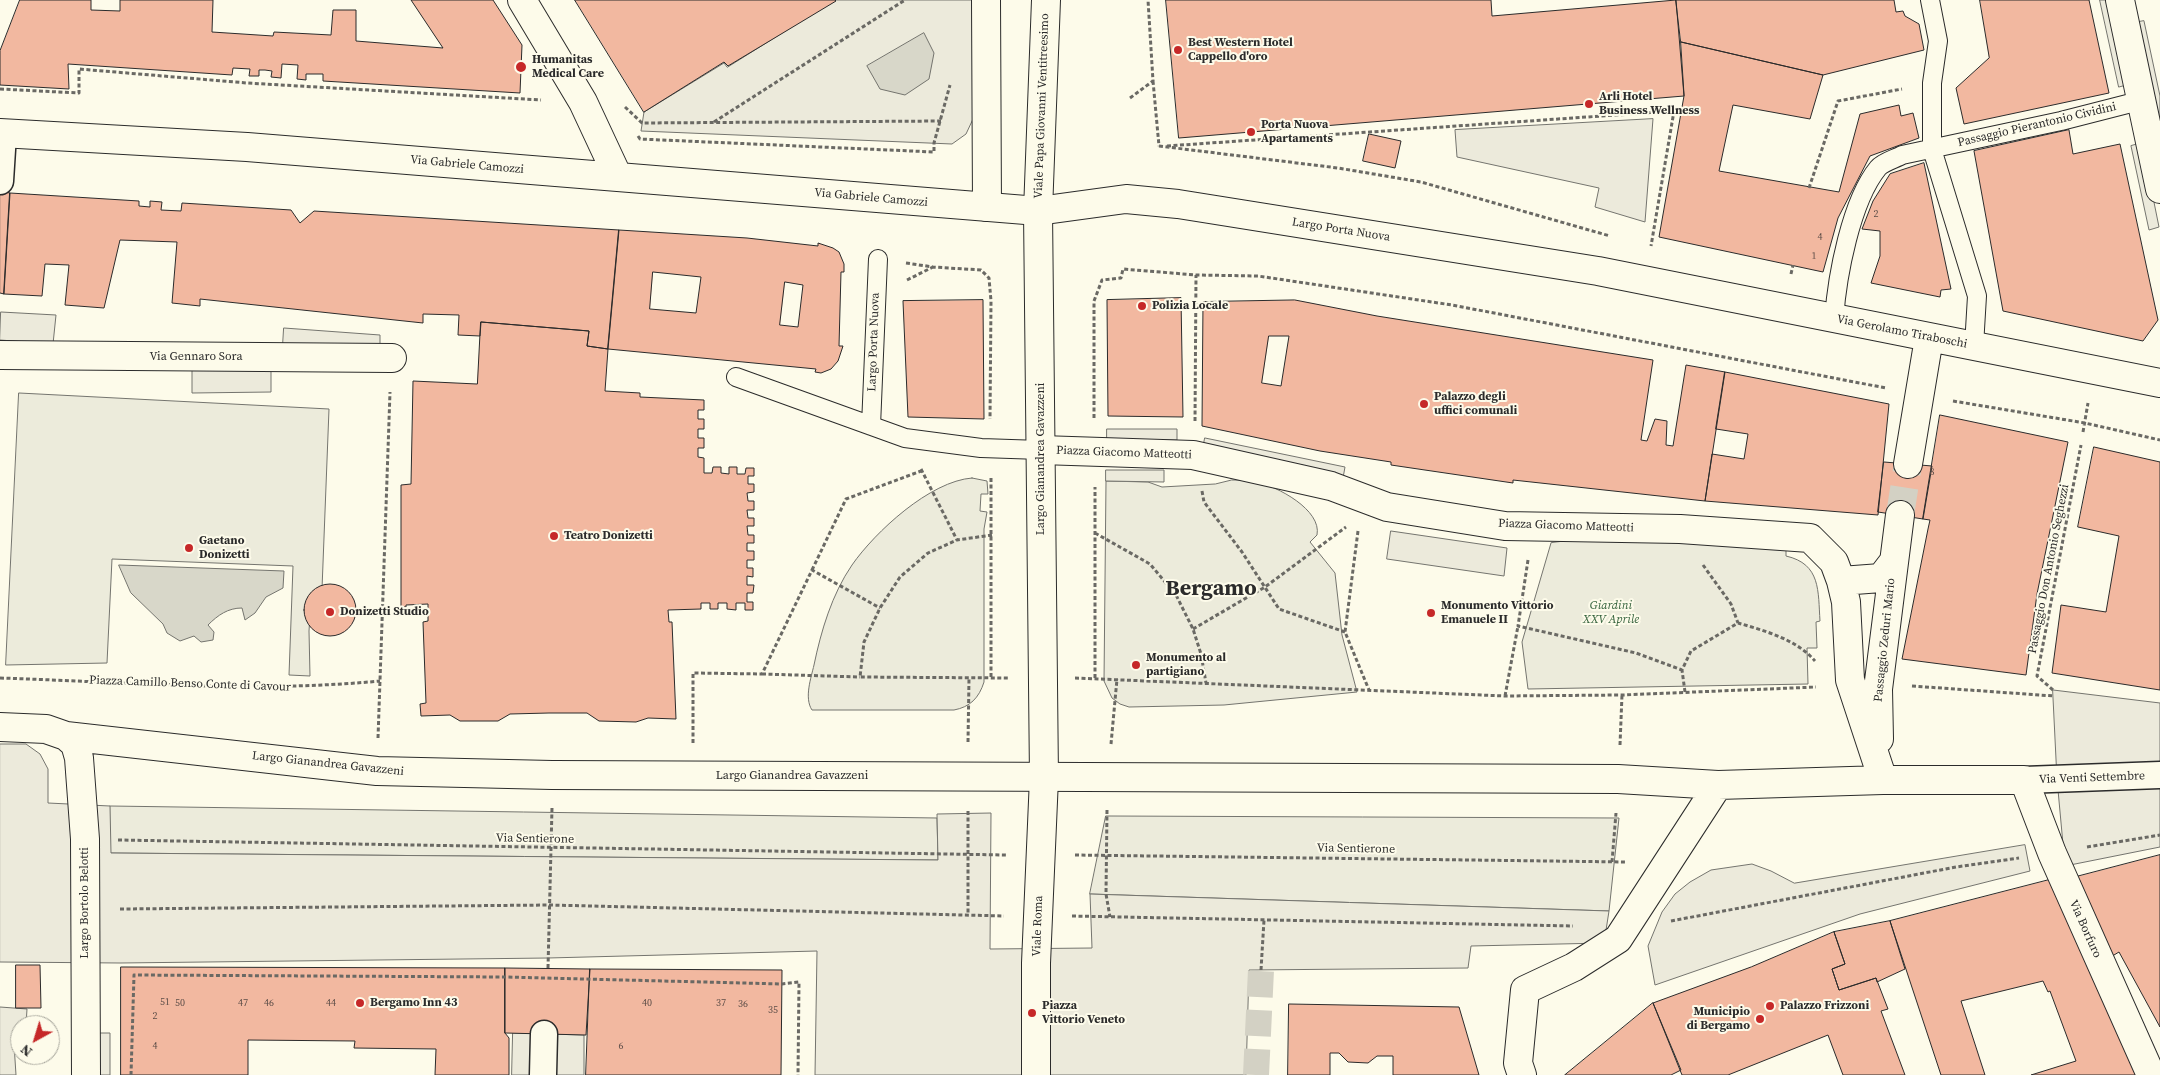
<!DOCTYPE html>
<style>
body{margin:0}
#map{position:relative;width:2160px;height:1075px;overflow:hidden;background:#fdfbea;font-family:"Source Serif 4",serif}
canvas{display:block}
.north{position:absolute;left:10px;top:1015px;width:50px;height:50px;box-sizing:border-box;background:#fdfbea;border:1px solid #a9a89e;border-radius:50%;rotate:219deg;font-size:14px;font-weight:700;line-height:20px;text-align:center;color:#2b2b2b}
.north::after{content:'';display:block;margin:auto;width:18px;height:22px;background:#c62828;clip-path:polygon(50% 0,100% 100%,50% 72%,0 100%)}
</style>
<div id="map">
<canvas width="2160" height="1075"></canvas>
<div class="north">N</div>
</div>
<script>
const c = document.querySelector('canvas').getContext('2d');
c.lineJoin = 'round';
function fillPath(path, color) {
  c.fillStyle = color;
  c.fill(path, 'evenodd');
}
function trace(path, color, width, dash) {
  c.strokeStyle = color;
  c.lineWidth = width;
  c.lineCap = dash ? 'butt' : 'round';
  c.setLineDash(dash || []);
  c.stroke(path);
}
function write(font, color, halo, rows, align = 'center') {
  c.font = font + ' "Source Serif 4",serif';
  c.lineWidth = 4;
  c.setLineDash([]);
  c.textBaseline = 'middle';
  c.strokeStyle = halo;
  c.fillStyle = color;
  for (const [text, x, y, turn = 0] of rows) {
    c.save();
    c.translate(x, y);
    c.rotate((+turn || 0) * Math.PI / 180);
    c.textAlign = isNaN(turn) ? turn : align;
    if (halo) c.strokeText(text, 0, 0);
    c.fillText(text, 0, 0);
    c.restore();
  }
}
const green = new Path2D(`
 M19 393 329 409 322 589 311 599 309 631 310 676 289 675 293 566 112 559 107 663 6 665Z
 M972 478 987 481 988 494H981L980 511 987 512 984 529V682C979 698 970 707 954 710H812C804 698 811 678 814 665 821 631 832 594 852 565 875 532 930 481 972 478Z
 M1232 480C1240 480 1248 480 1256 482 1277 486 1322 510 1317 535L1310 542 1335 573 1342 635 1357 692 1224 705 1129 707 1120 704 1112 698 1104 681 1106 481 1148 482 1162 487 1215 484Z
 M1598 537 1773 549 1786 550V556C1821 564 1818 591 1820 621L1816 622 1817 648H1807L1808 684 1528 689 1522 642 1551 543Z
 M110 806 937 818 938 860 110 853Z
 M1106 816 1619 818 1609 911 1090 894Z`);
const parking = new Path2D(`
 M835 0H974L973 119 966 134 952 144 641 131 644 112 724 63 727 67Z
 M2100 0H2112L2130 84 2119 87Z
 M2144 21 2160 96V148L2133 23Z
 M1653 119 1645 222 1595 207 1599 188 1457 157 1455 130Z
 M2142 143 2159 227 2149 230 2131 146Z
 M1 312 56 315 53 344 0 340Z
 M284 328 380 335V353L283 345Z
 M271 363V392L192 393V364Z
 M1107 429H1177V440H1107Z
 M1205 438 1345 467 1343 478 1203 449Z
 M1106 470H1164V482L1106 481Z
 M1391 531 1507 548 1504 576 1387 559Z
 M2053 690 2160 703V847L2065 866 2057 779Z
 M0 744H26L40 754 48 769V803L110 806 111 853 938 860 937 814 991 813 990 949 1092 948 1090 894 1609 911 1604 943 1471 946 1468 968 1249 970 1246 1075H815L817 951 548 958 120 963 0 962Z
 M2025 845 2030 871 1860 914 1655 985 1648 946 1662 912 1675 894 1690 882 1711 870 1752 864 1771 871 1794 883Z
 M0 1007 27 1009 26 1025H20V1044H14L16 1075H0Z
 M99 1033H110V1075H99Z
 M513 1033 584 1035V1075H512Z`);
const water = new Path2D(`
 M924 33 934 53 929 79 905 95 880 89 867 66Z
 M119 565 284 571 283 588 266 597 255 613 245 620 242 608C228 608 218 615 208 625L214 632 213 640 201 642 194 636 180 641 167 633 163 624 131 593Z`);
const building = new Path2D(`
 M20 0H91V10L120 11V0H213L212 32 273 36 274 32 331 35 333 10H356V41L443 48 411 0H493L522 45 520 93 323 81V74H306V80L297 79 298 65 282 64 281 78 271 77 272 71 265 70H259V76H249L250 69 233 68 232 75 68 64 69 89 0 85V51Z
 M575 0H835L836 1 728 66 724 62 644 112Z
 M1166 0H1491L1492 16 1676 0 1684 96 1179 138Z
 M1676 0H1894L1896 12 1903 11 1905 16 1919 24 1924 50 1823 75 1681 42Z
 M1980 0H2089L2109 93 1964 124 1956 88 1989 58Z
 M1681 42 1823 75 1810 119 1733 105 1719 171 1839 192 1860 114 1899 105 1901 116 1913 113 1919 138 1870 156 1838 218 1823 272 1659 237 1684 96Z
 M2069 130 2073 154 2120 144 2158 320 2143 341 2003 311 1974 151Z
 M1369 134 1401 141 1395 168 1363 161Z
 M1924 163 1951 289 1941 290 1940 297 1871 283 1880 256V231L1862 229 1873 201 1890 174Z
 M0 191 10 193 4 294 0 293Z
 M10 193 139 201V206L150 207V201L162 202 161 210 181 211 182 203 291 210 300 223 314 211 619 230 608 349 587 346 589 331 481 322 480 336 458 335 459 315 423 314V323L200 299V306L172 303 177 242 120 240 104 308 65 305 69 265 45 264 42 296 4 294Z
 M619 230 747 238 818 246V243L833 248 839 252 844 264V272H841L839 346H843L838 361 831 369 821 373 815 372 816 369 608 349ZM653 272 701 277 696 313 650 309ZM785 282 803 285 798 327 780 325Z
 M1181 298 1183 417 1108 416 1107 300Z
 M983 300 984 419 908 417 903 301Z
 M1295 300 1377 316 1653 360 1641 440 1647 441 1655 419 1667 421 1666 445 1673 446 1686 365 1725 372 1705 501 1513 480V483L1391 465V462L1320 451 1202 426 1203 302ZM1269 336H1289L1281 386 1262 383Z
 M481 322 589 331 587 346 608 349 605 391 640 393V397L704 400V410H698V419H704V429H698V438H704V448H698V457L704 458V473H712L713 467H721V473L729 474V467H737V474H745L746 468H754V476H748V484H754V492L747 493 748 501H754V510H747L748 518H754V526H747L748 535H754V543H747V551H754V560H747V568H753V577L747 576V585H754L753 593H747V602H753V610H745V603H736V610L727 609V603H718V609H710V603H701V609L668 610 669 622H672L676 719 648 718 636 722 599 721 587 713H549L510 714 498 721H460L450 715 421 716 420 704 426 703 423 622 428 621V604L406 605V607H401V485L411 484 413 381 477 384Z
 M1725 372 1889 404 1878 515 1705 501 1712 454 1744 459 1748 434 1716 429Z
 M1940 415 2068 442 2037 594 2026 675 1902 659 1928 529 1930 520 1923 519Z
 M2094 447 2160 462V690L2052 673 2061 605 2106 612 2119 536 2078 527Z
 M1884 462 1932 466 1923 519 1878 512Z
 M304 610a26 26 0 1 1 52 0a26 26 0 1 1-52 0Z
 M2160 855V1027L2119 952 2109 958 2072 878Z
 M2049 880 2136 1075H2031L2076 1061 2050 991 2048 992 2043 981 1961 1001 1985 1075H1941L1890 921Z
 M1890 921 1905 969 1877 982 1876 978 1839 990 1832 969 1845 964 1834 932Z
 M1834 932 1845 964 1832 969 1839 990 1876 978 1888 1009 1881 1011 1905 1075H1843L1828 1035 1728 1075H1682L1653 1003 1751 967Z
 M16 965H40L41 1008H16Z
 M121 967 505 968V1033L509 1038V1075H435L436 1049 354 1048 355 1041 248 1040V1075H121Z
 M505 968 590 969 586 1035 505 1033Z
 M590 969 782 970 781 1075H586Z
 M1653 1003 1681 1070 1671 1075H1565Z
 M1289 1004 1459 1007 1479 1075H1393V1056H1377L1368 1063 1348 1062 1339 1053H1330V1075H1288Z`);
const pedestrianTunnel = new Path2D(`
 M1256 1075 1261 970`);
const minorTunnel = new Path2D(`
 M1900 515 1908 464`);
const path = new Path2D(`
 M1153 81 1159 146
 M0 89 79 93V69L247 83 541 100
 M1130 98 1153 81 1148 0
 M625 107 642 123 941 121
 M714 122 905 0
 M638 136 640 139 934 152V143L950 85
 M1159 146 1338 168 1421 182 1610 236
 M1167 146 1674 111 1651 246
 M1809 188 1838 101 1902 89
 M906 263 933 267 981 270 989 278 991 301 990 419
 M1791 274 1793 265
 M907 280 933 267
 M1953 401 2085 423 2160 440
 M1094 418V301L1102 280 1121 278 1123 269 1196 275 1258 276 1452 305 1886 388
 M1195 421 1196 275
 M2083 432 2088 403
 M921 469 957 540
 M991 478V678
 M1202 491 1204 502 1242 552 1279 609 1345 632
 M1358 531 1345 632 1369 690
 M1095 533 1150 564 1176 595 1193 629 1201 654 1206 683
 M992 535 957 540 928 553 900 577 880 608 864 642 860 677 1009 678
 M1528 560 1518 626 1636 653 1682 670
 M1703 565 1731 604 1738 623
 M812 570 846 499 921 471
 M1193 629 1265 587 1346 527
 M762 674 860 677
 M0 678C126 682 254 693 380 681
 M1075 678 1505 696 1622 695 1816 687
 M1095 678V487
 M1912 686 2054 696
 M2053 690 2037 676 2081 445
 M1685 692 1682 670 1691 651 1738 623C1765 631 1796 639 1815 661
 M1505 696 1518 626
 M378 738 390 392
 M968 742 969 678
 M693 743V673L762 674 812 570 880 608
 M1111 744 1117 679
 M1620 745 1622 695
 M1107 810 1106 894 1110 917
 M968 811V915
 M118 840 1006 855
 M2087 847 2160 835
 M1075 855 1626 862
 M1612 862 1616 813
 M120 909 550 905 1004 916
 M1072 916 1573 926
 M1671 921 1956 867 2019 858
 M548 968 552 808
 M1261 970 1264 920
 M131 1075 134 975 505 977 782 984 799 982 798 1075`);
const service = new Path2D(`
 M1930 0 1938 41 1932 83V149L1977 296 1974 346
 M1834 319C1837 276 1851 201 1878 168 1883 162 1895 159 1902 155L2061 121 2143 100
 M736 377 905 438 981 448 1041 450
 M871 426 878 259`);
const pedestrian = new Path2D(`
 M0 181 3 134
 M2024 780 2160 775
 M543 1075 544 1034`);
const minor = new Path2D(`
 M522 0 583 102 618 177
 M2120 0 2160 189
 M0 133 247 147 1038 211 1126 199 1178 204 1598 271 2160 383
 M0 355 392 358
 M1041 450 1193 455 1331 486 1387 507 1505 526 1680 529 1810 538 1834 562 1841 581 1846 602 1850 680 1883 780
 M1908 464 1929 338
 M1841 581 1881 578 1894 561
 M0 727 46 729 66 736 377 771 552 775 1618 779 1718 785 1883 780H2024L2052 853 2151 1075
 M66 736 75 744 79 758 85 839 86 1075
 M1879 739 1878 689 1900 515
 M1522 1075 1518 1063 1525 990 1574 967 1618 939 1718 785`);
const tertiary = new Path2D(`
 M986 0 987 207
 M1036 1075V963L1044 778 1038 211 1046 0`);
const markers = [
 [1178,50,5,"#c62828"],
 [521,67,6,"#c62828"],
 [1589,104,5,"#c62828"],
 [1251,132,5,"#c62828"],
 [1142,306,5,"#c62828"],
 [1424,404,5,"#c62828"],
 [554,536,5,"#c62828"],
 [189,548,5,"#c62828"],
 [330,612,5,"#c62828"],
 [1431,613,5,"#c62828"],
 [1136,665,5,"#c62828"],
 [360,1003,5,"#c62828"],
 [1770,1006,5,"#c62828"],
 [1032,1013,5,"#c62828"],
 [1760,1019,5,"#c62828"]
];
const numberNames = [
 ["2",1876,214],
 ["4",1820,237],
 ["1",1814,256],
 ["8",1932,472],
 ["51",165,1002],
 ["50",180,1003],
 ["47",243,1003],
 ["46",269,1003],
 ["44",331,1003],
 ["40",647,1003],
 ["37",721,1003],
 ["36",743,1004],
 ["35",773,1010],
 ["2",155,1016],
 ["4",155,1046],
 ["6",621,1046]
];
const poiNames = [
 ["Best Western Hotel",1188,43],
 ["Cappello d'oro",1188,57],
 ["Humanitas",532,60],
 ["Medical Care",532,74],
 ["Arli Hotel",1599,97],
 ["Business Wellness",1599,111],
 ["Porta Nuova",1261,125],
 ["Apartaments",1261,139],
 ["Polizia Locale",1152,306],
 ["Palazzo degli",1434,397],
 ["uffici comunali",1434,411],
 ["Teatro Donizetti",564,536],
 ["Gaetano",199,541],
 ["Donizetti",199,555],
 ["Monumento Vittorio",1441,606],
 ["Emanuele II",1441,620],
 ["Donizetti Studio",340,612],
 ["Monumento al",1146,658],
 ["partigiano",1146,672],
 ["Bergamo Inn 43",370,1003],
 ["Piazza",1042,1006],
 ["Vittorio Veneto",1042,1020],
 ["Palazzo Frizzoni",1780,1006],
 ["Municipio",1750,1012,"right"],
 ["di Bergamo",1750,1026,"right"]
];
const streetNames = [
 ["Viale Papa Giovanni Ventitreesimo",1042,106,-88],
 ["Passaggio Pierantonio Cividini",2037,125,-13],
 ["Via Gabriele Camozzi",467,165,5],
 ["Via Gabriele Camozzi",871,198,5],
 ["Largo Porta Nuova",1341,230,9],
 ["Via Gerolamo Tiraboschi",1902,332,11],
 ["Largo Porta Nuova",874,342,-88],
 ["Via Gennaro Sora",196,357],
 ["Piazza Giacomo Matteotti",1124,453,2],
 ["Largo Gianandrea Gavazzeni",1041,459,-90],
 ["Piazza Giacomo Matteotti",1566,526,2],
 ["Passaggio Don Antonio Seghezzi",2049,569,-79],
 ["Passaggio Zeduri Mario",1885,640,-84],
 ["Piazza Camillo Benso Conte di Cavour",190,684,2],
 ["Largo Gianandrea Gavazzeni",328,764,6],
 ["Largo Gianandrea Gavazzeni",792,776],
 ["Via Venti Settembre",2092,778,-2],
 ["Via Sentierone",535,839,1],
 ["Via Sentierone",1356,849,1],
 ["Largo Bortolo Belotti",85,903,-90],
 ["Viale Roma",1038,926,-88],
 ["Via Borfuro",2085,929,66]
];
const parkNames = [
 ["Giardini",1611,606],
 ["XXV Aprile",1611,620]
];
const townNames = [
 ["Bergamo",1211,589]
];
fillPath(green, '#ecebdb');
trace(green, '#74746e', 1);
fillPath(parking, '#eceadb');
trace(parking, '#74746e', 1);
fillPath(water, '#d8d7c9');
trace(water, '#74746e', 1);
fillPath(building, '#f2b8a0');
trace(building, '#2b2b2b', 1);
trace(pedestrianTunnel, '#d3d1c4', 26, [26, 13]);
trace(minorTunnel, '#d3d1c4', 28, [28, 14]);
trace(service, '#2b2b2b', 20);
trace(pedestrian, '#2b2b2b', 29);
trace(minor, '#2b2b2b', 30);
trace(tertiary, '#2b2b2b', 30);
trace(path, '#6a6964', 3, [4, 2.5]);
trace(service, '#fdfbea', 18);
trace(pedestrian, '#fdfbea', 26);
trace(minor, '#fdfbea', 28);
trace(tertiary, '#fdfbea', 28);
for (const [x, y, r, color] of markers) {
  const dot = new Path2D();
  dot.arc(x, y, r, 0, 2 * Math.PI);
  c.fillStyle = color;
  c.fill(dot);
  trace(dot, '#fdfbea', 2);
}
write('10px', '#5d4e48', null, numberNames);
write('bold 12px', '#2b2b2b', '#fdfbea', poiNames, 'left');
write('12px', '#2b2b2b', '#fdfbea', streetNames);
write('italic 12px', '#34623c', '#fdfbea', parkNames);
write('bold 22px', '#2b2b2b', '#fdfbea', townNames);
</script>
